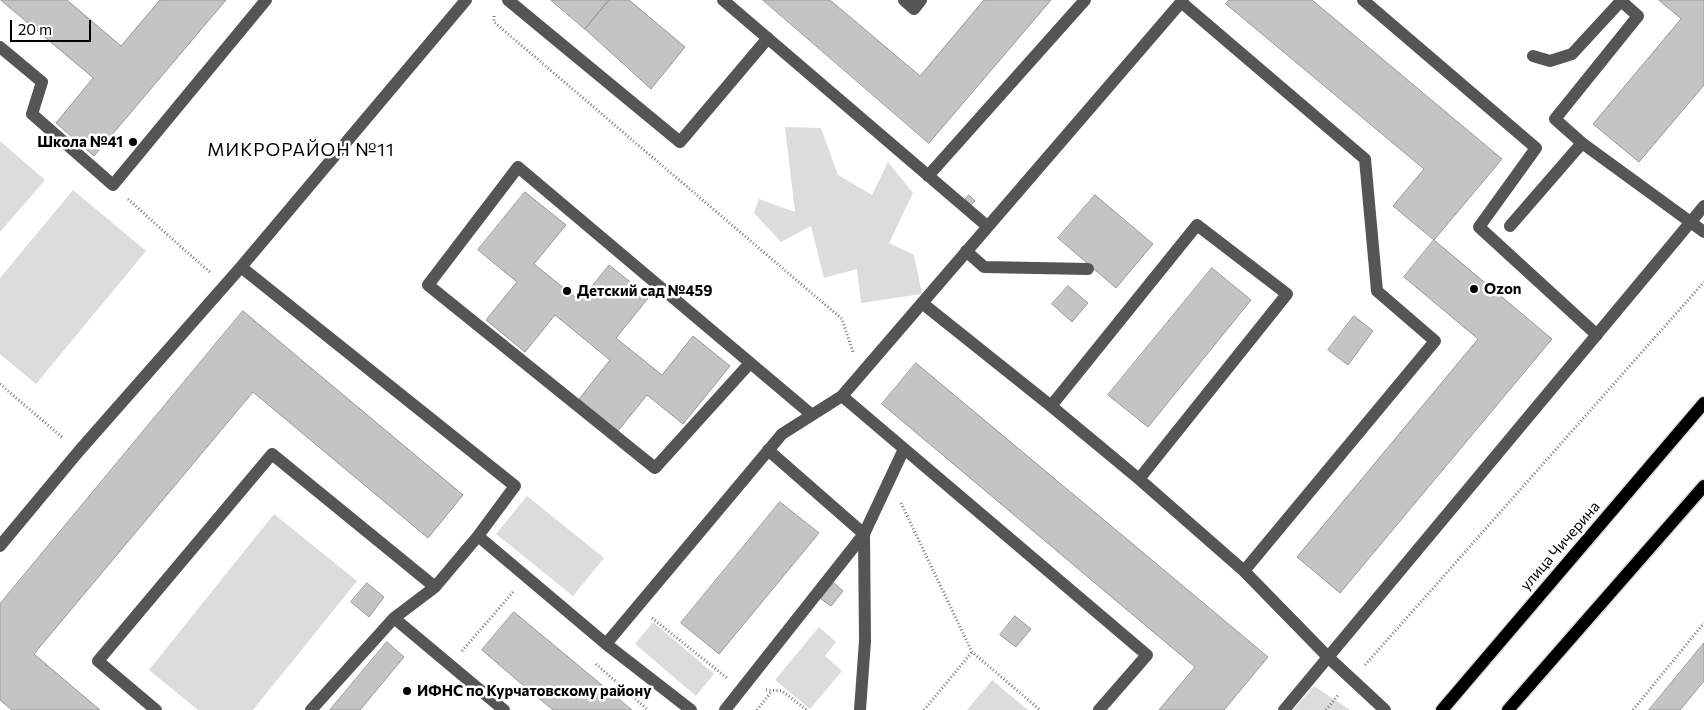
<!DOCTYPE html>
<meta charset="utf-8">
<style>
body{margin:0}
#map{position:relative;width:1704px;height:710px;overflow:hidden;background:#fff;font-family:Commissioner,sans-serif}
canvas{display:block}
.scale{position:absolute;left:10px;top:20px;width:81px;height:22px;box-sizing:border-box;border:2px solid #000;border-top:0;padding-left:6px;font-size:15px;line-height:18px;white-space:nowrap;color:#000;-webkit-text-stroke:4px #fff;paint-order:stroke}
</style>
<div id="map">
<canvas width="1704" height="710"></canvas>
<div class="scale">20 m</div>
</div>
<script>
const c = document.querySelector('canvas').getContext('2d');
c.lineJoin = 'round';
function fillPath(path, color) {
  c.fillStyle = color;
  c.fill(path, 'evenodd');
}
function trace(path, color, width, dash) {
  c.strokeStyle = color;
  c.lineWidth = width;
  c.lineCap = dash ? 'butt' : 'round';
  c.setLineDash(dash || []);
  c.stroke(path);
}
function write(font, color, halo, rows, align = 'center') {
  c.font = font + ' Commissioner,sans-serif';
  c.lineWidth = 5;
  c.setLineDash([]);
  c.textBaseline = 'middle';
  c.strokeStyle = halo;
  c.fillStyle = color;
  for (const [text, x, y, turn = 0] of rows) {
    c.save();
    c.translate(x, y);
    c.rotate((+turn || 0) * Math.PI / 180);
    c.textAlign = isNaN(turn) ? turn : align;
    if (halo) c.strokeText(text, 0, 0);
    c.fillText(text, 0, 0);
    c.restore();
  }
}
const green = new Path2D(`
 M785 127 821 128 838 175 872 195 888 162 913 193 889 243 914 255 922 294 861 303 857 269 824 278 811 226 781 242 754 213 759 199 795 212Z
 M0 141 45 180 0 232Z
 M73 190 146 251 36 384 0 354V278Z
 M527 496 604 558 573 596 496 534Z
 M274 514 357 581 253 710H198L149 670Z
 M653 622 714 674 696 696 635 644Z
 M819 627 836 642 825 656 842 671 810 709 775 680Z
 M992 680 1028 710H967Z
 M1314 686 1350 710H1293Z`);
const building = new Path2D(`
 M1 0H67L121 46 160 0H226L94 156 56 123 93 78Z
 M551 0H609L585 29Z
 M609 0H629L685 47 651 89 585 29Z
 M763 0H830L920 76 984 0H1051L929 143Z
 M1229 0H1312L1502 159 1434 240 1393 206 1424 169 1226 4Z
 M1659 0H1704V85L1639 162 1593 124 1681 19Z
 M525 192 566 225 534 264 580 301 609 265 649 297 616 338 662 375 693 336 730 366 683 424 647 395 618 431 579 399 610 360 555 315 525 352 486 320 517 282 478 250Z
 M969 195 975 201 969 207 963 202Z
 M1095 195 1153 244 1116 288 1058 238Z
 M1434 240 1552 339 1340 593 1297 557 1478 339 1404 277Z
 M1212 268 1251 300 1148 427 1108 395Z
 M1068 286 1088 303 1072 322 1052 304Z
 M243 311 463 495 428 538 253 392 34 654 100 710H12L0 700V604Z
 M1354 316 1373 331 1348 365 1328 350Z
 M916 363 1268 657 1224 710H1159L1195 667 882 404Z
 M780 502 819 533 719 654 681 623Z
 M367 583 384 597 369 617 351 602Z
 M834 583 843 591 831 606 821 599Z
 M514 612 632 710H553L511 675 482 650Z
 M1015 616 1031 629 1016 647 1000 635Z
 M387 642 404 657 360 710H330Z
 M1704 643V681L1680 710H1649Z`);
const path = new Path2D(`
 M494 16V22L842 319 853 352
 M128 199 180 246 211 273
 M0 384 63 438
 M901 503 972 652 1040 710
 M652 618 727 678
 M462 651 514 591
 M596 664 648 710
 M1365 665 1704 282
 M766 690 782 691 807 710
 M757 710 772 691
 M924 710 972 652
 M1326 710 1339 694
 M1633 710 1704 623`);
const minor = new Path2D(`
 M508 0 680 142 768 38
 M723 0 987 226
 M904 0 914 9 921 0
 M1363 0 1536 148 1479 227 1597 335
 M1620 0 1638 16 1555 119 1582 143 1704 232
 M1181 2 1365 159 1377 291 1435 341 1244 571
 M0 47 42 82 32 114 113 185 266 0
 M1533 56 1550 61 1572 54 1621 1
 M928 176 1085 0
 M1510 226 1582 143
 M966 251 984 267 1088 269
 M241 267 515 486 478 536 435 587 394 618 311 710
 M922 303 1051 406 1139 479 1244 571 1329 658 1385 710
 M750 363 655 468 428 285 518 167 812 415
 M842 396 1147 655 1099 710
 M1051 406 1197 225 1287 294 1139 479
 M768 450 864 534 865 641 860 710
 M478 536 606 644 782 434 842 396 1183 0
 M0 546 79 451 241 267 466 0
 M394 618 504 710
 M606 644 691 710
 M156 710 98 661 272 454 435 587
 M725 710 864 534 904 449
 M1284 710 1704 206`);
const major = new Path2D(`
 M1442 710 1704 403
 M1508 710 1704 486`);
const markers = [
 [133,142,5,"#000"],
 [1474,289,5,"#000"],
 [567,291,5,"#000"],
 [407,691,5,"#000"]
];
const poiNames = [
 ["Школа №41",123,142,"right"],
 ["Ozon",1484,289],
 ["Детский сад №459",577,291],
 ["ИФНС по Курчатовскому району",417,691]
];
const streetNames = [
 ["улица Чичерина",1560,546,-49]
];
const quarterNames = [
 ["МИКРОРАЙОН №11",301,150]
];
fillPath(green, '#dcdcdc');
fillPath(building, '#c4c4c4');
trace(building, '#999', 1);
trace(major, '#dbdbdb', 15);
trace(path, '#777', 3, [1, 2.5]);
trace(minor, '#555', 12);
trace(major, '#000', 12);
for (const [x, y, r, color] of markers) {
  const dot = new Path2D();
  dot.arc(x, y, r, 0, 2 * Math.PI);
  c.fillStyle = color;
  c.fill(dot);
  trace(dot, '#fff', 2);
}
write('bold 15px', '#000', '#fff', poiNames, 'left');
write('15px', '#000', '#fff', streetNames);
c.letterSpacing = '1px';
write('18px', '#000', '#fff', quarterNames);
c.letterSpacing = '0px';
</script>
